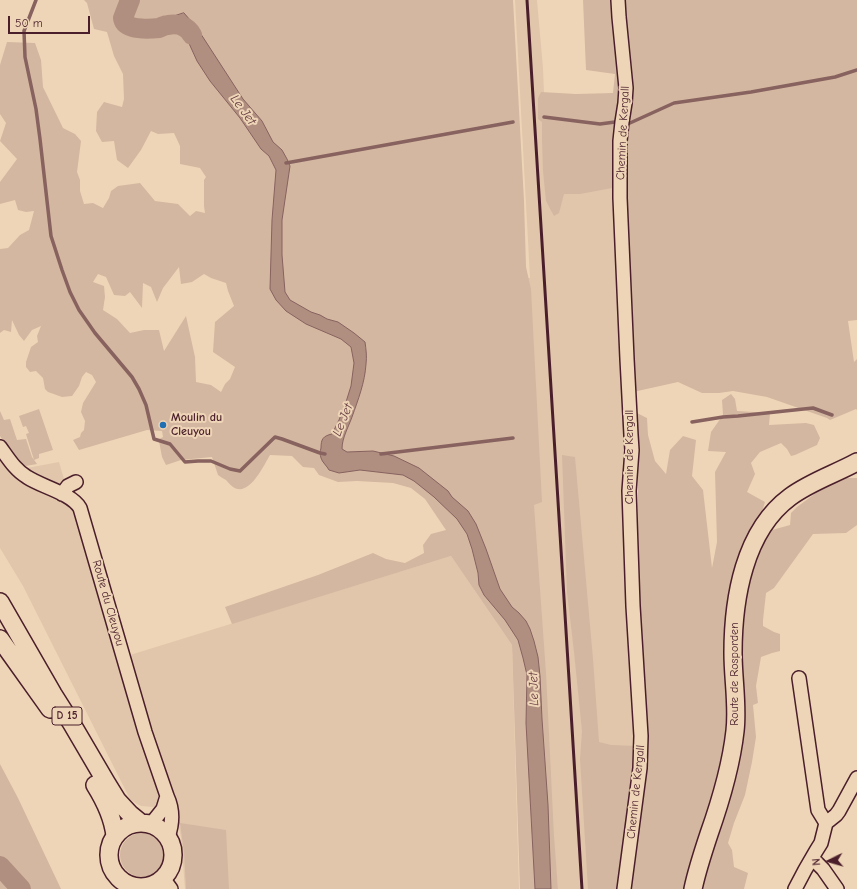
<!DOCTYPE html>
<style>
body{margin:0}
#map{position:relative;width:857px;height:889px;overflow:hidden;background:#efd5b7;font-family:"Comic Neue",sans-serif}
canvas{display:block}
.north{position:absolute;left:809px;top:841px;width:40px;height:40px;-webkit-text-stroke:3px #efd5b7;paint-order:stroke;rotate:265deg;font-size:11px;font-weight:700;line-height:16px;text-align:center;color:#4a1f2b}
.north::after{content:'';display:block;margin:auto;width:14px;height:18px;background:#4a1f2b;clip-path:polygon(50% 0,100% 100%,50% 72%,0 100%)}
.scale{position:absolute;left:8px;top:16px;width:82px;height:18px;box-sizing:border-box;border:2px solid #4a1f2b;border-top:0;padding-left:5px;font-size:12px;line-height:14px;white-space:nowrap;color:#4a1f2b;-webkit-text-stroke:3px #efd5b7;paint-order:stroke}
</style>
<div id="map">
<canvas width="857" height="889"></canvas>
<div class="north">N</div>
<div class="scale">50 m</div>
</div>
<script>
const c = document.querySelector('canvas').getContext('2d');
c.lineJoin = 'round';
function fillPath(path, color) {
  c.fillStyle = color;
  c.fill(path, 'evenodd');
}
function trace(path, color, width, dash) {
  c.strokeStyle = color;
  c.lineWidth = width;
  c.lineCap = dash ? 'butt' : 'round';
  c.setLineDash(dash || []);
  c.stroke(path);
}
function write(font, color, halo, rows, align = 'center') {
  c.font = font + ' "Comic Neue",sans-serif';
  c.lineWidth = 4;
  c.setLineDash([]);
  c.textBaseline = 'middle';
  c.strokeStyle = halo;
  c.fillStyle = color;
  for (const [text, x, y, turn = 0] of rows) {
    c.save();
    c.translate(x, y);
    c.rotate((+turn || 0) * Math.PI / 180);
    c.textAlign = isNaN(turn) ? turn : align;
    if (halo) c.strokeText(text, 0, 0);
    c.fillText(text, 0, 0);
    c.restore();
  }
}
const built = new Path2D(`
 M515 0H537L543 68 548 192 615 187 617 294 625 447 623 512 627 627 637 747 618 889H558L550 814 516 278H530Z
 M0 456 11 471 59 462 117 659 451 556 512 645 519 889H185L181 838 176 812 157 805 153 807 141 806 137 804 130 799 23 586 0 548Z`);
const green = new Path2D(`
 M84 0H513L524 201 526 267 531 289 542 502 534 505 546 673 554 836 558 889H520L512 645 451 556 232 624 225 607 318 575 373 553 386 559 405 563 424 553 423 545 431 534 446 530 425 499 411 488 393 483 357 481 338 482 319 475 314 468 303 467 292 456 270 455C264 465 249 498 233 487 230 485 228 482 226 480 223 478 220 477 218 475L212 457 181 460 166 465 162 457 159 441V439L163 437 162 431 147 430 79 450 73 440 80 437 81 433 84 430 85 421 81 412 83 403 96 382 92 375 86 372 82 377 79 386 72 396 62 397 48 392 45 389 43 378 36 371 30 372 26 367V362L31 347 38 342 37 336 41 326 32 330 24 341 19 335 12 320 11 332 4 330 0 333V335V249L8 248 20 235 29 230 34 211 26 212 18 210 15 200 0 204V182L17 159 0 141 6 123 0 114V65L7 42 35 43 41 60 43 87 63 128 75 134 81 141 77 172 80 180V191L84 204 93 203 103 208 109 198 111 191 118 186 140 183 155 201 178 204 190 216 196 211 205 213 204 206V180L206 177 200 168 180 164V146L174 133 158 134 151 131 141 150 128 168 117 160 114 141 102 142 96 131 97 112 104 102 122 107 124 99 123 74 114 56 107 32 94 29 87 3ZM179 267 181 284 192 282 204 274 211 278 226 283 228 291 234 306 215 322 213 352 235 367 230 379 225 384 221 392 211 385 196 382 195 357 186 316 164 351 159 330H144L130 333 117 319 103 310 105 297 104 286 93 282 98 274 106 277 114 295 125 296 130 292 142 308 143 283 151 287 157 302 163 288Z
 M583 0H857V320L848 321 854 362 857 359V410L856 409 830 420 827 418 767 397 733 391 719 393H702L678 382 633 392 626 266 612 188 580 194H564L559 213 554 216 546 201 543 171 542 141V122L538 119V98L541 92 576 94 613 93 615 74 586 70Z
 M731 394 735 399 737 411 770 413 769 425 806 423 814 425 820 438 817 445 795 455 791 456 787 449 781 443 760 452 751 463 755 474 747 492 765 502 759 521 772 530 790 525 791 513 797 507 836 478H857V525L846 533 813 534 774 588 766 593 763 620V626L774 632 780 634V651L772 653 761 657 756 686 758 703 753 705 756 737 752 762 745 795 734 823 728 843 732 850 734 867 748 873 744 889H588L580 759 582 731 574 652 567 592 562 455 575 457 593 659 599 742 611 745 637 746V525L638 493 637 413 647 418 648 435 655 461 666 474 670 450 683 436 696 440 692 476 703 490 712 568 717 542 715 472 726 452 708 451 711 432 723 415 722 400Z
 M39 409 53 450 39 454V458L34 460 26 434 29 433 26 426 23 427 19 416Z
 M0 411 4 420 10 419 17 440 26 439 32 457 37 464 20 467 0 436Z
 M0 764 18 798 61 889H0Z
 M180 823 226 830 229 889H186L184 852Z
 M120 855a22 22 0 1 1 44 0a22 22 0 1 1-44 0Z`);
const water = new Path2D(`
 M184 13 197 28 243 99 262 121 273 142 282 150 287 159 290 166 282 220V255L285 292 290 300 311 312 320 315 327 319 338 322 354 333 365 342C366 349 367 357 366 364 365 382 358 400 352 417 348 428 342 438 342 449L347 452 373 451 394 456 419 468 448 491 452 497 468 511 476 524 486 549 500 589 512 607 519 613 526 621 530 629 534 641 538 657 540 676 542 719 548 805 551 889H535L526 723 527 675 523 658 518 640 505 620 484 595 479 585 478 573 472 549 467 534 457 519 434 497 414 481 403 475 360 470 339 473 329 470C327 466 322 462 321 458 320 455 320 451 321 448 321 439 323 436 332 434L339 420 346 402 351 386 354 363 351 347 341 339 306 324 286 311 276 300 270 289 272 220 276 170 269 156 261 149 240 118 210 81 197 61 187 39C181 33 176 31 169 31V18Z`);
const stream = new Path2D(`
 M36 0 24 31 25 57 36 109 40 139 51 236 62 270 70 292 79 310 95 333 132 377 139 389 146 405 154 439 170 444 185 462 198 461H211L230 469 240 471 275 437 282 439 320 453 325 454
 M544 117 600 124 615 122
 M630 123 674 103 751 92 835 77 857 70
 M286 163 513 122
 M692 422 723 417 738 416 813 408 832 415
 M381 454 513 438`);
const river = new Path2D(`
 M130 0 123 18C123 19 124 22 125 23 132 30 150 29 159 28 162 27 164 25 168 25 177 23 187 26 192 35
 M0 866 21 889`);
const minor = new Path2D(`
 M618 0 619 17 626 88 625 103 622 122 620 141V198L627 359 631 435 632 450 629 491 633 606 641 736 640 768 624 889
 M0 447C8 458 15 470 27 477 42 487 71 493 80 508L145 732 167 796C173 809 173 823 168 837
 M62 494 68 486 76 482
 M799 678 818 810 826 823
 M151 824 163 809 167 796
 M812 858 823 869 837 889
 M163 878 171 889
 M795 889 805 870 816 851 821 843 826 823 836 815 839 811 857 778`);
const major = new Path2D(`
 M0 602 53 694 72 724 106 782 117 800 130 814 141 823
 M0 639 50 709
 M95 785C105 801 113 817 115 836
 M109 855a32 32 0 1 1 64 0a32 32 0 1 1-64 0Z
 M693 889C697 870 703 852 709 834 721 800 731 767 735 731 738 706 733 679 733 653 733 599 744 531 790 497 810 482 835 474 857 462`);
const rail = new Path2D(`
 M527 0 582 889`);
const markers = [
 [163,425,4,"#1f6fb2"]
];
const shields = [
 [67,716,30]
];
const shieldNames = [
 ["D 15",67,716]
];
const streetNames = [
 ["Chemin de Kergall",623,133,-87],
 ["Chemin de Kergall",630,457,-90],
 ["Route du Cleuyou",108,603,74],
 ["Route de Rosporden",735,674,-90],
 ["Chemin de Kergall",636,792,-84]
];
const poiNames = [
 ["Moulin du",171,418],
 ["Cleuyou",171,432]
];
const waterNames = [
 ["Le Jet",243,110,54],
 ["Le Jet",343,420,-68],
 ["Le Jet",534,689,-92]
];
fillPath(built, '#e1c6ab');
fillPath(green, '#d4b7a0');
fillPath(water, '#b08f81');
trace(water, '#87625f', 1);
trace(stream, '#87625f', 3.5);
trace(river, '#b08f81', 20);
trace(minor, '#4a1f2b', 16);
trace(major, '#4a1f2b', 20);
trace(minor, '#efd5b7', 13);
trace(major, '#efd5b7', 17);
trace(rail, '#4a1f2b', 3);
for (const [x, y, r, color] of markers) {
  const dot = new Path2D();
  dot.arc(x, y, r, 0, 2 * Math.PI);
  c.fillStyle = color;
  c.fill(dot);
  trace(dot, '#efd5b7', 1.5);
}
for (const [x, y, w] of shields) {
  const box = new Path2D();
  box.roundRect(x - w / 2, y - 9, w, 18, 3);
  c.fillStyle = '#efd5b7';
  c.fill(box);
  trace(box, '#4a1f2b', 1);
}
write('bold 11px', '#4a1f2b', null, shieldNames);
write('12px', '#4a1f2b', '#efd5b7', streetNames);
write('bold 12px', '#4a1f2b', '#efd5b7', poiNames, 'left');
write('italic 13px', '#643b40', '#efd5b7', waterNames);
</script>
